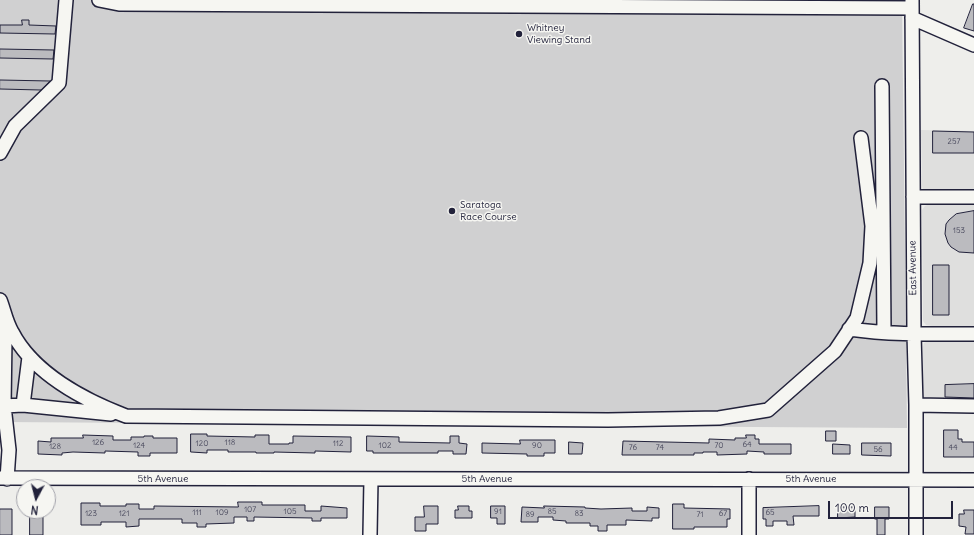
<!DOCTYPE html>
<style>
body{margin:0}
#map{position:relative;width:974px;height:535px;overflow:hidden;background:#eeeeeb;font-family:Delius,sans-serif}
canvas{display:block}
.north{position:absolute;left:16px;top:479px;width:40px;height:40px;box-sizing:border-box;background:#f6f6f2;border:1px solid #a1a1a9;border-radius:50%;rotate:187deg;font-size:11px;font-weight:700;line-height:16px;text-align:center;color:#22223b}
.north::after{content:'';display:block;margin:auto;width:14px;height:18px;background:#22223b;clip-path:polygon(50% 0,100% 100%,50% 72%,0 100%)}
.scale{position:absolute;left:828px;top:501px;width:125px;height:18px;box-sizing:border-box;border:2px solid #22223b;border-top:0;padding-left:5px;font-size:12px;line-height:14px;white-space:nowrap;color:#22223b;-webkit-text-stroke:3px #f6f6f2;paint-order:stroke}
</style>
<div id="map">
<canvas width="974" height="535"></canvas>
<div class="north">N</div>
<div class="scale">100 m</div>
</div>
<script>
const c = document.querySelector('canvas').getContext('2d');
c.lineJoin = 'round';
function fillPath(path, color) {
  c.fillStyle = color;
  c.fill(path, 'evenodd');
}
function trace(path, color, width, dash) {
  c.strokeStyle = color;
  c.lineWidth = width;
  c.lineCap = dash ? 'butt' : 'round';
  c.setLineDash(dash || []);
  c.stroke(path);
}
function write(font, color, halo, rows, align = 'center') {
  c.font = font + ' Delius,sans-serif';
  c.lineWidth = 3;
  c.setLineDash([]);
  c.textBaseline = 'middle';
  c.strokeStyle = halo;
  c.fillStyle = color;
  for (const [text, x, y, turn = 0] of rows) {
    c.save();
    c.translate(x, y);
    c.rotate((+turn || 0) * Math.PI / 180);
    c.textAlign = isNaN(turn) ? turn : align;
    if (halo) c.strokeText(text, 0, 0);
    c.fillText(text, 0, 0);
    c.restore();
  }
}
const built = new Path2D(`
 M921 130 974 131V192L923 191 922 185Z
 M931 203H974V326H932L926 325 923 321 922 210 925 206Z
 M928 341H974V404H923V347L924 343Z`);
const green = new Path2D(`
 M0 0H902L907 428 0 422Z`);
const building = new Path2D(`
 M973 4H974V31L964 28Z
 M22 20H29V25L56 26 55 34 0 33V25H22Z
 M0 49 54 50 53 59 0 58Z
 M0 80 50 81 41 90 0 89Z
 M933 131 974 132V153H933Z
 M974 211V253L959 252 951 247 948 243 945 234 946 224 949 220 956 214Z
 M933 265H949V315H933Z
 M974 384V398L945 397V385Z
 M944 430H958V439H962V442H974V457H944Z
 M826 431H836V441H826Z
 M191 434H207V436L255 437V435H269V444H289V443H293V436L351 437V452L315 451V453L274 452V453H256V452H228V450H207V453L191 452Z
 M83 435 113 436V440H131V437H144V436H153V438H177V453H150V456H138V452L105 451V453L73 452 62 453V455L38 454V441L51 442V438H83Z
 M746 435H755V439H759V444H791V454H764V452L747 451V454L717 455V452H703V453H694V455H622L623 441 709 443V439L735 440V438H746Z
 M367 436 399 437V442L450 443V436H459V443L467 444 466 454H453V451H438V453H373V451H367Z
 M520 440H555V453H544V456H527V454L482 453V443L520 444Z
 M569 442 583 443 582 454H569Z
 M862 443H891V456L862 455Z
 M833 444 850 445V454H833Z
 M238 502H262V505H305V511H321V506L347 508V518H321V521H312V518L254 517V521H247V517H234V523L206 524V527H197V523H182V519H139V526L126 527V522H101V525H81V503H100V506H126V504H139V509H154V506L238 507Z
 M673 504H684V508L730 509V519H727V527H694V529H673Z
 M424 506H438V524H426V531H415V517H424Z
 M458 506H469V511H472V518H455V510H458Z
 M491 506H505V524H497V518H491Z
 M544 506 585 507V508L601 509 632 508V511H647V507L659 508V518H652V521L626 520V525H607V531H598V526H590V523H566V521L553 520V517H538V522H521L522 507 544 508Z
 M819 506V516H793L794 525H787V521H773V526H766V519H763V508Z
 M838 507H855V517L838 518Z
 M875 507H889V519H885V535H877V519H875Z
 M0 509H12V535H0Z
 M964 510H974V534H965L966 527 959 526V514H964Z
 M30 511H43V535H30Z`);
const minor = new Path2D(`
 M99 0 119 4 912 8
 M912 0 914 334 916 405V535
 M912 18 974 45
 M882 86 884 332
 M0 153 15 126 59 83 66 0
 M913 197H974
 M0 300C4 310 6 322 12 332 33 373 84 400 126 416L608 420 719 418 768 410 835 351 857 318 870 263 872 226 861 138
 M0 324 5 338 4 406H0
 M849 329C891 335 932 334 974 334
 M23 405 29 357
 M916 405 974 406
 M0 478 974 480
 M7 479 9 450 4 406 23 405 111 414
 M749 479V535
 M370 535 371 479`);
const markers = [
 [519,34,4,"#22223b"],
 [452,211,4,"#22223b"]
];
const numberNames = [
 ["257",954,142],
 ["153",959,231],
 ["126",98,443],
 ["118",230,443],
 ["120",202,444],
 ["112",338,444],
 ["64",747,445],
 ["124",139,446],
 ["102",385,446],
 ["90",537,446],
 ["70",719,446],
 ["128",55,447],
 ["76",633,448],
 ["74",660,448],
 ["44",953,448],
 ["56",878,450],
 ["107",250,510],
 ["105",290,512],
 ["91",498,512],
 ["85",552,512],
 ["111",197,513],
 ["109",222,513],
 ["65",770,513],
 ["123",91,514],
 ["121",124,514],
 ["83",579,514],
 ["67",723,514],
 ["89",530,515],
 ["71",700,515]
];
const poiNames = [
 ["Whitney",527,28],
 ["Viewing Stand",527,40],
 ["Saratoga",460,205],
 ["Race Course",460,217]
];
const streetNames = [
 ["East Avenue",913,268,-91],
 ["5th Avenue",163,479],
 ["5th Avenue",487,479],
 ["5th Avenue",811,479]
];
fillPath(built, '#dfdfde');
fillPath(green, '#d0d0d1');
fillPath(building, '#bbbbbf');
trace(building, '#22223b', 1);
trace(minor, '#22223b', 16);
trace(minor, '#f6f6f2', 13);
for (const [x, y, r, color] of markers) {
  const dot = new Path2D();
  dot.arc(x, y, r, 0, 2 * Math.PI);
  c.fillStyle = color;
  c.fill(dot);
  trace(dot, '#f6f6f2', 1.5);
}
write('8px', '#48485c', null, numberNames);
write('10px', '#22223b', '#f6f6f2', poiNames, 'left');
write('10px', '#22223b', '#f6f6f2', streetNames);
</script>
